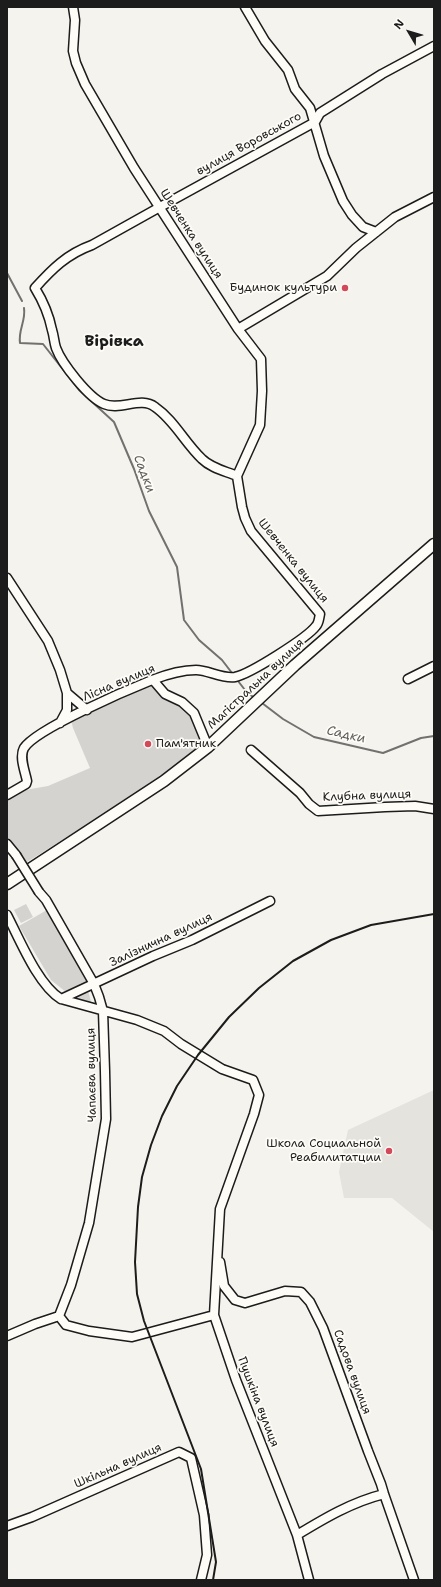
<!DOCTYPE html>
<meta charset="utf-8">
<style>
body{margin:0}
#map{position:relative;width:441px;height:1587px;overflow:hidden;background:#f4f3ee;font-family:"Shantell Sans",sans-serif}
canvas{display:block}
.frame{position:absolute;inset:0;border:8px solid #1c1c1c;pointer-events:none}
.north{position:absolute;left:389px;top:12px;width:40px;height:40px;-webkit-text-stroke:3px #fdfcf7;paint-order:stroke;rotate:308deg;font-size:11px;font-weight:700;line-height:16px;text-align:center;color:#1c1c1c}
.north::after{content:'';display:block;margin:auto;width:14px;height:18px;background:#1c1c1c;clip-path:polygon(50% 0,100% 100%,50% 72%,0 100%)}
</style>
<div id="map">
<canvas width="441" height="1587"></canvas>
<div class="frame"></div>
<div class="north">N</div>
</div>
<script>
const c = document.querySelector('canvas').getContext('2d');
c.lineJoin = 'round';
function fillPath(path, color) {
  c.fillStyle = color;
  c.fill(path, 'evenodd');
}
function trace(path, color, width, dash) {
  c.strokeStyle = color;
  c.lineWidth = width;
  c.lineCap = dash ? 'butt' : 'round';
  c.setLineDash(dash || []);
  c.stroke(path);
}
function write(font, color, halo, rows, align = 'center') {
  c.font = font + ' "Shantell Sans",sans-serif';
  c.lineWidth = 3.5;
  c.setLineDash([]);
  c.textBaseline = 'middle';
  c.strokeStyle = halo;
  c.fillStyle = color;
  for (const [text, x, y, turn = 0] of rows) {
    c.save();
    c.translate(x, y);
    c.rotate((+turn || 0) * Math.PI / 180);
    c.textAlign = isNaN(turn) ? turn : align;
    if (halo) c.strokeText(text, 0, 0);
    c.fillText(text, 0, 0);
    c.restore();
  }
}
const built = new Path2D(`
 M434 1090V1232L392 1198H344L339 1172 348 1130Z`);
const green = new Path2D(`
 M149 684H154L191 714 204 745 161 778 27 862 7 838V798L25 790 48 786 90 768 73 728 71 720Z
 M26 904 33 917 21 923 14 910Z
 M47 910 87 982 66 992 51 980 19 926Z
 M88 990 92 1006 68 999Z`);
const stream = new Path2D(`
 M7 273 22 301
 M24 308C26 321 18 330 20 343L43 344 79 390 114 422 134 469 149 511 177 567 184 620 199 640 222 660 232 673
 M238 681 245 690 253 697
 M262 703 283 719 314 737 383 753 421 738 434 736`);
const minor = new Path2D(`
 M245 7 265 41 288 70 295 89 310 108 324 156 343 201 352 215 363 227 376 232
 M238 329 327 276 356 248 395 217 434 197
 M237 476C225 471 211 468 202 459 185 443 174 420 155 407 141 396 120 411 104 404 89 398 62 364 56 348 54 342 54 336 52 330 49 315 43 301 35 288 52 269 67 254 92 245L160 207 315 122 320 113 382 74 434 46
 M7 578 48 641 60 670 67 693
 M408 679 434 666
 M153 680 165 694 182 702 194 713 208 747
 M60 723 67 710V693L87 710
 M251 750 300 793 309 804 318 811 385 807 415 806 434 809
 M7 795 26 784 27 781C25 771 19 757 24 748 36 729 127 690 152 680 165 675 182 670 196 670 208 670 222 679 235 677 250 674 307 638 316 626 319 623 319 618 320 614L251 531 245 518 242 507 237 476 260 425 262 391 261 359 238 329 134 168 85 84 76 63 73 51 75 20 73 7
 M7 844 16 855
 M7 915C20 940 38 985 61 999L137 1020 164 1031 181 1044 222 1069 253 1080 259 1095 254 1114 220 1209 214 1315 236 1380 297 1535 309 1580
 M61 999 153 956 192 940 270 901
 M220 1262 224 1286 235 1300 245 1303 285 1291 301 1292 310 1302 323 1328 368 1451 381 1484 384 1494 414 1580
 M59 1316 66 1325 89 1331 132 1337 214 1315
 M7 1336 35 1324 59 1316 71 1285 89 1223 106 1119 105 1071 103 1011 99 997 94 984 46 900 39 892
 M7 1526 32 1517 179 1452 191 1458 204 1515 207 1555 201 1580
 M297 1535C325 1518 352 1502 384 1494`);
const major = new Path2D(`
 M7 884 164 781 208 747 295 665 434 544`);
const rail = new Path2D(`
 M213 1580 216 1562 201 1469 144 1321 137 1294 135 1262 138 1207 142 1177 151 1145 162 1116 177 1086 198 1055 229 1017 259 988 293 961 331 940 371 925 434 914`);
const minorBridge = new Path2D(`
 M16 855 39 892`);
const markers = [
 [345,288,4,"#d1495b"],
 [148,744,4,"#d1495b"],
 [389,1151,4,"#d1495b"]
];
const streetNames = [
 ["вулиця Воровського",249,144,-29],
 ["Шевченка вулиця",191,234,57],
 ["Шевченка вулиця",293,561,51],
 ["Лісна вулиця",119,683,-23],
 ["Магістральна вулиця",256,684,-43],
 ["Клубна вулиця",367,796,-2],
 ["Залізнична вулиця",161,940,-25],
 ["Чапаєва вулиця",92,1075,-91],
 ["Садова вулиця",352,1372,70],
 ["Пушкіна вулиця",258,1402,69],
 ["Шкільна вулиця",118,1466,-24]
];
const poiNames = [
 ["Будинок культури",337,288],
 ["Пам'ятник",156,744,"left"],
 ["Школа Социальной",381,1144],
 ["Реабилитатции",381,1158]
];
const waterNames = [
 ["Садки",144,474,69],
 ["Садки",346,735,13]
];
const districtNames = [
 ["Вірівка",114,342]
];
fillPath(built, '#e4e3de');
fillPath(green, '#d4d3cf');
trace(stream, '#72716f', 2);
trace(minor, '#1c1c1c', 11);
trace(major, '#1c1c1c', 13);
trace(minor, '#fdfcf7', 8);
trace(major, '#fdfcf7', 10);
trace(rail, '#1c1c1c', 2);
trace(minorBridge, '#1c1c1c', 11, []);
trace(minorBridge, '#fdfcf7', 8);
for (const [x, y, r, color] of markers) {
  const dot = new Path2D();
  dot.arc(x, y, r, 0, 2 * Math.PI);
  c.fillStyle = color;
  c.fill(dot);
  trace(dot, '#fdfcf7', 1.5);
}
write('12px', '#1c1c1c', '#fdfcf7', streetNames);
write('12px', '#1c1c1c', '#fdfcf7', poiNames, 'right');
write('italic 13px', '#5c5c5a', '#fdfcf7', waterNames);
write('bold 16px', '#1c1c1c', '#fdfcf7', districtNames);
</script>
